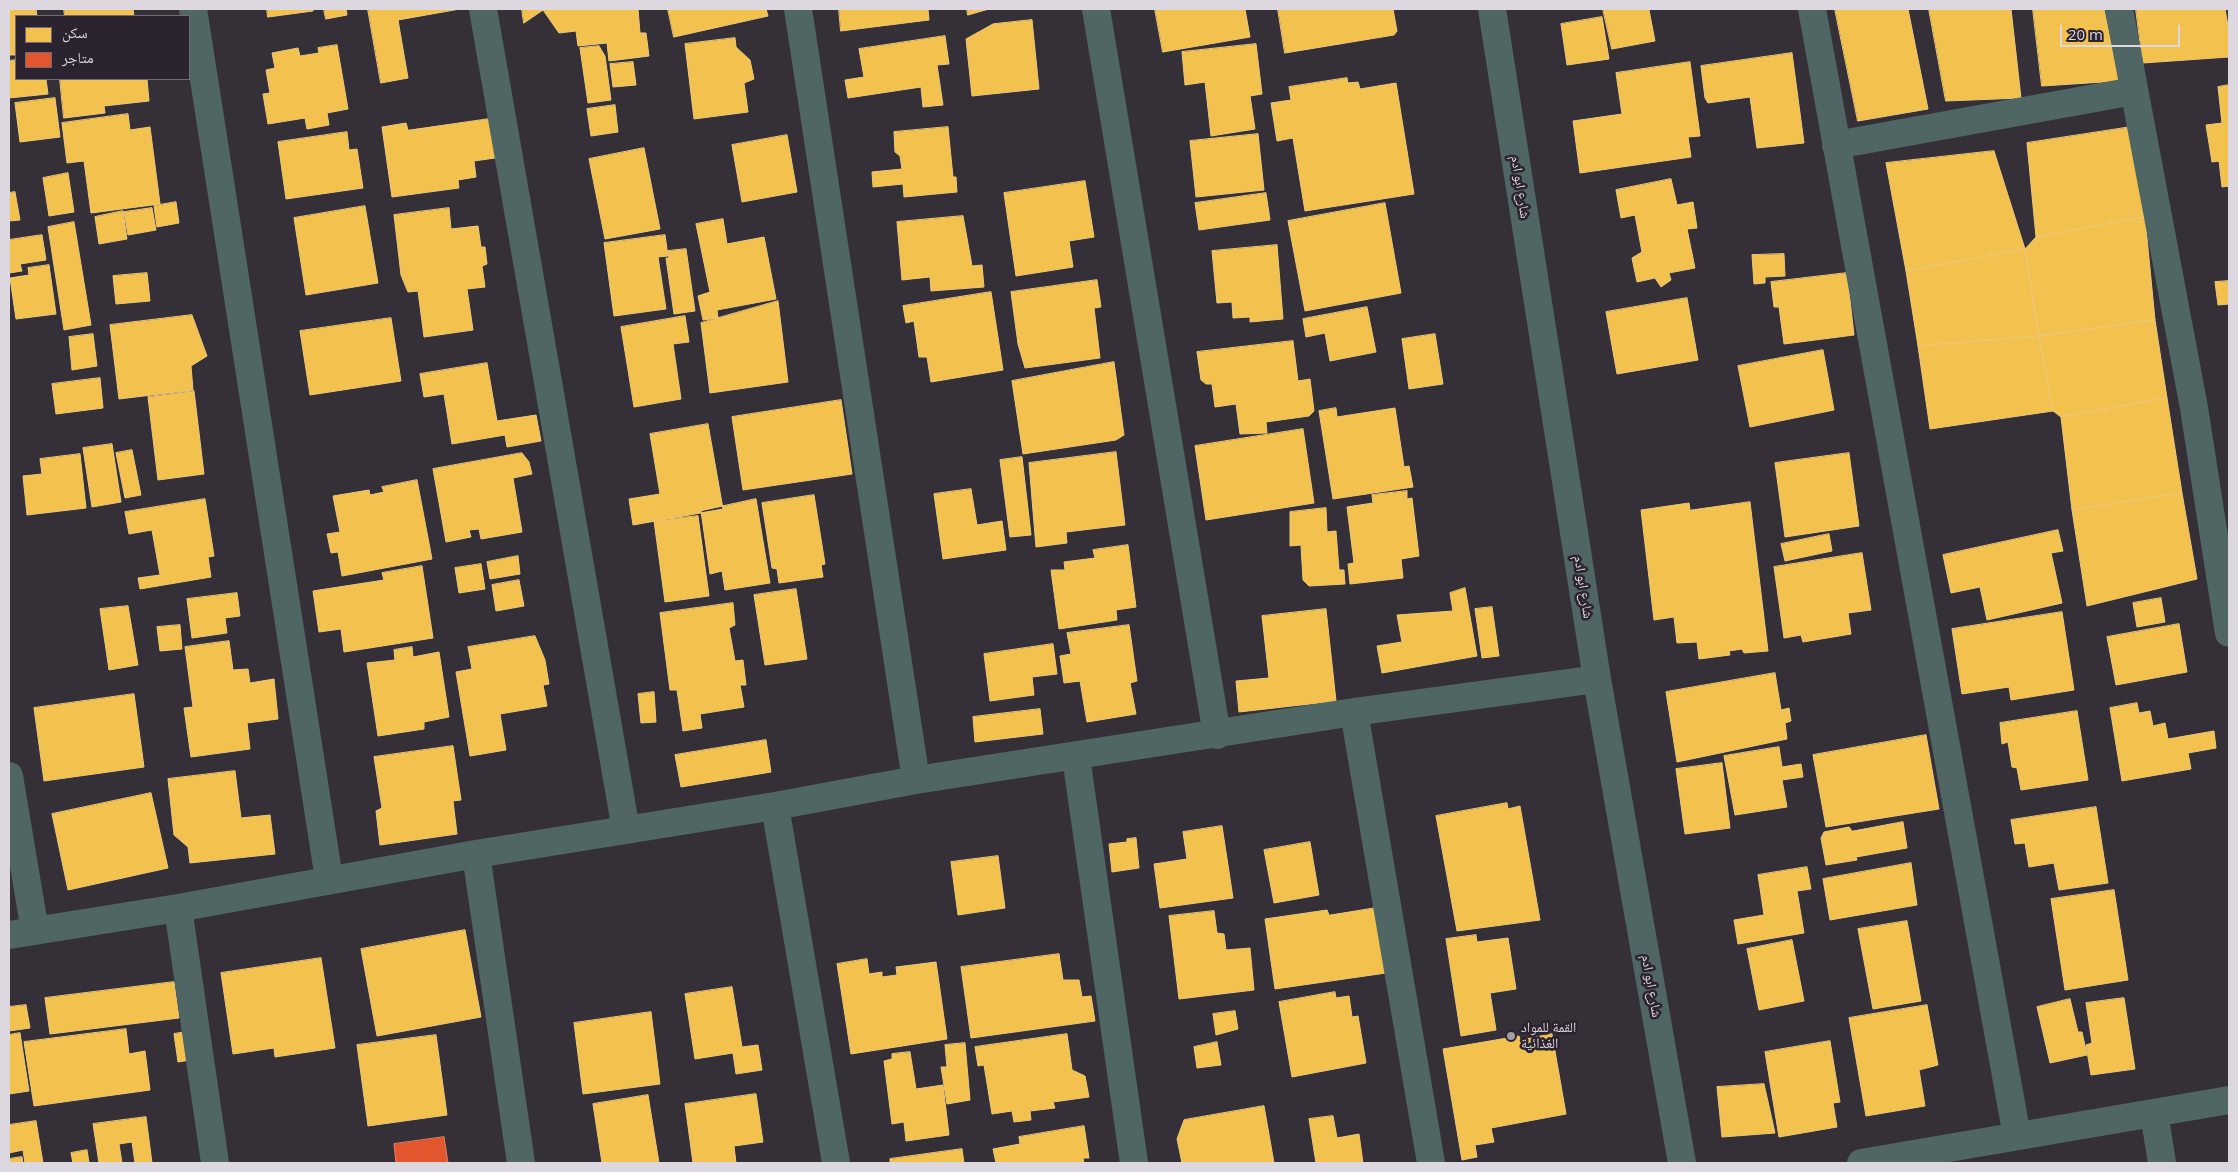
<!DOCTYPE html>
<meta charset="utf-8">
<style>
body{margin:0}
#map{position:relative;width:2238px;height:1172px;overflow:hidden;background:#353037;font-family:"Open Sans","Noto Naskh Arabic",sans-serif}
canvas{display:block}
.frame{position:absolute;inset:0;border:10px solid #ddd7df;pointer-events:none}
.legend{position:absolute;left:15px;top:15px;width:175px;height:65px;box-sizing:border-box;background:#2c2330;border:1px solid #736b76;margin:0;padding:6px 9px;list-style:none;font-size:15px;color:#ddd7df}
.legend li{display:flex;align-items:center;gap:10px;height:25px}
.legend b{width:25px;border:1px solid #736b76}
.scale{position:absolute;left:2060px;top:25px;width:120px;height:22px;box-sizing:border-box;border:2px solid #ddd7df;border-top:0;padding-left:6px;font-size:15px;line-height:18px;white-space:nowrap;color:#ddd7df;-webkit-text-stroke:4px #2c2330;paint-order:stroke}
</style>
<div id="map">
<canvas width="2238" height="1172"></canvas>
<div class="frame"></div>
<ul class="legend">
<li><b style="height:14px;background:#f2c14e"></b>سكن</li>
<li><b style="height:14px;background:#e4572e"></b>متاجر</li>
</ul>
<div class="scale">20 m</div>
</div>
<script>
const c = document.querySelector('canvas').getContext('2d');
c.lineJoin = 'round';
function fillPath(path, color) {
  c.fillStyle = color;
  c.fill(path, 'evenodd');
}
function trace(path, color, width, dash) {
  c.strokeStyle = color;
  c.lineWidth = width;
  c.lineCap = dash ? 'butt' : 'round';
  c.setLineDash(dash || []);
  c.stroke(path);
}
function write(font, color, halo, rows, align = 'center') {
  c.font = font + ' "Open Sans","Noto Naskh Arabic",sans-serif';
  c.lineWidth = 5;
  c.setLineDash([]);
  c.textBaseline = 'middle';
  c.strokeStyle = halo;
  c.fillStyle = color;
  for (const [text, x, y, turn = 0] of rows) {
    c.save();
    c.translate(x, y);
    c.rotate((+turn || 0) * Math.PI / 180);
    c.textAlign = isNaN(turn) ? turn : align;
    if (halo) c.strokeText(text, 0, 0);
    c.fillText(text, 0, 0);
    c.restore();
  }
}
const homes = new Path2D(`
 M9 9H36L37 16H16V55H9Z
 M64 9H133L134 16H65Z
 M267 9H313V11L268 17Z
 M324 9H346L347 15 326 19Z
 M368 9H460L398 20 408 78 381 83Z
 M522 9H638L640 33H646L649 56 609 61 607 43 578 46 576 31 559 33 543 10 524 23Z
 M668 9H766L768 16 674 37Z
 M839 9H928L929 20 841 31Z
 M967 9H989L968 15Z
 M1155 9H1245L1250 37 1163 52Z
 M1278 9H1393L1397 31 1394 35 1285 53Z
 M1603 9H1652L1649 10 1655 41 1612 49Z
 M1835 9H1908L1928 109 1858 121Z
 M1929 9H2011L2021 98 1946 101Z
 M2033 9H2104L2119 81 2042 86Z
 M2136 9H2225L2229 31V57L2143 63Z
 M1602 17 1609 59 1567 65 1561 24Z
 M1032 20 1039 89 972 96 966 39 993 24Z
 M945 36 949 64 937 65 943 105 923 107 921 87 848 98 845 80 864 77 859 49Z
 M735 38 736 47 750 60 754 79 744 83 748 112 694 119 685 44Z
 M1256 44 1262 94 1250 96 1255 129 1211 136 1205 82 1185 85 1182 52Z
 M337 45 348 109 327 113 329 125 307 129 305 118 268 124 263 94 270 93 266 70 275 68 272 53 298 48 300 56 319 53 318 48Z
 M599 46 605 56 611 100 588 103 580 48Z
 M1792 53 1804 143 1757 148 1750 97 1708 103 1705 98 1701 66Z
 M16 60V79H46L48 94 9 98V61Z
 M633 62 636 85 613 87 610 64Z
 M1690 62 1700 136 1688 137 1691 157 1580 173 1573 121 1622 114 1616 73Z
 M1347 78 1348 83 1358 82 1360 89 1396 83 1414 194 1305 211 1293 138 1277 141 1271 103 1291 100 1289 87Z
 M60 79H147L149 101 104 106 105 113 64 118Z
 M2229 85V186L2222 187 2219 161 2212 162 2206 125 2222 123 2218 87Z
 M55 98 60 137 20 142 15 103Z
 M615 105 618 132 591 136 587 109Z
 M128 114 130 130 150 127 160 204 91 213 84 161 67 163 62 123Z
 M496 118 502 157 474 161 476 177 458 180 459 188 392 197 382 127 406 123 408 130Z
 M948 127 953 177H956L957 192 904 197 903 184 873 187 872 172 902 169 900 156 895 152 894 132Z
 M2131 127 2145 217 2036 237 2027 143Z
 M347 132 349 150 357 149 363 188 286 199 278 142Z
 M1258 134 1264 190 1196 197 1190 141Z
 M787 135 797 192 742 202 732 145Z
 M644 148 660 229 605 239 589 159Z
 M1994 151 2025 249 1906 271 1886 163Z
 M68 173 74 212 49 216 43 178Z
 M1671 179 1677 205 1693 202 1697 228 1687 229 1695 268 1669 273 1671 280 1661 287 1655 278 1637 282 1632 258 1642 252 1635 215 1621 218 1616 190Z
 M1085 181 1094 237 1069 241 1073 267 1016 276 1004 193Z
 M15 192 20 220 9 221V193Z
 M1266 193 1270 220 1199 230 1195 203Z
 M176 202 179 223 157 227 154 206Z
 M1385 203 1401 293 1305 311 1288 221Z
 M365 206 378 283 306 295 294 218Z
 M152 208 156 230 128 235 124 212Z
 M449 208 451 229 478 226 481 247H485L487 264 482 266 485 287 467 289 473 330 424 337 418 291 408 292 401 275 394 215Z
 M123 211 127 239 99 244 95 217Z
 M963 216 972 266 982 265 984 287 931 291 930 277 902 280 897 222Z
 M2145 217 2155 320 2039 336 2025 249 2036 237Z
 M723 219 727 244 764 237 776 299 717 310 718 318 703 320 698 296 710 292 696 224Z
 M74 222 91 325 64 330 48 227Z
 M42 235 46 260 20 264 22 271 9 273V240Z
 M665 235 668 256 658 257 666 309 614 316 604 243Z
 M1277 245 1283 319 1250 322V317L1233 318 1232 302 1217 303 1212 251Z
 M686 249 695 311 674 314 666 258H669L668 251Z
 M2025 249 2039 336 1918 346 1906 271Z
 M1784 254 1785 276 1765 277V283L1754 284 1752 255Z
 M49 265 56 314 16 319 10 278 29 275 28 268Z
 M147 273 150 301 116 304 113 276Z
 M1847 273 1854 335 1784 344 1779 307H1774L1771 282Z
 M1097 280 1101 307 1094 308 1100 358 1025 368 1018 344 1011 292Z
 M2229 281V304L2218 305 2215 282Z
 M991 292 1003 370 931 382 927 357H919L914 321 906 323 903 306Z
 M1687 298 1698 360 1617 374 1606 312Z
 M778 301 788 382 710 393 701 323Z
 M1367 307 1376 352 1330 361 1325 333 1306 337 1303 319Z
 M192 315 207 356 191 366 193 390 119 399 110 325Z
 M685 316 689 342 673 344 681 399 634 407 621 327Z
 M391 318 401 381 310 395 300 331Z
 M2155 320 2167 398 2061 417 2053 411 2039 336Z
 M93 334 97 366 72 370 69 337Z
 M1435 334 1443 384 1409 389 1402 339Z
 M2039 336 2053 411 1930 429 1918 346Z
 M1293 341 1298 381 1310 379 1314 411 1309 416 1266 422 1267 433 1240 434 1236 404 1215 407 1212 384H1206L1201 380 1197 352Z
 M1823 350 1834 410 1750 427 1738 366Z
 M1114 362 1124 435 1116 440 1023 454 1012 381Z
 M487 363 497 421 536 415 541 441 507 447 505 435 452 444 444 394 424 397 420 374Z
 M100 378 103 408 56 414 52 384Z
 M194 391 204 474 158 480 148 397Z
 M2167 398 2182 493 2072 510 2061 417Z
 M841 400 852 474 743 490 732 417Z
 M1336 408 1337 417 1395 408 1404 467 1409 466 1413 487 1333 499 1319 411Z
 M708 424 723 509 633 525 629 499 660 494 650 434Z
 M1303 429 1314 503 1206 520 1195 446Z
 M112 444 121 502 92 507 83 448Z
 M132 450 141 495 125 498 116 453Z
 M1116 452 1125 525 1066 532 1067 543 1036 547 1029 463Z
 M522 453 529 462 532 474 513 478 522 532 481 539 479 529 469 530 471 537 446 542 433 469Z
 M1849 453 1859 526 1785 537 1775 463Z
 M80 454 86 508 27 515 23 476 42 474 40 459Z
 M1022 457 1031 535 1010 537 1000 460Z
 M417 480 432 559 342 576 338 552 331 553 327 534 340 532 333 496 369 490 370 495 384 492 382 487Z
 M971 489 977 525 1002 521 1006 550 943 559 934 494Z
 M1407 491V499L1412 498 1419 556 1401 559 1403 578 1350 584 1348 564 1354 563 1347 507 1373 503 1372 495Z
 M2182 493 2197 579 2087 606 2072 510Z
 M814 495 825 564 821 565 823 577 779 583 777 569 772 568 762 503Z
 M205 499 214 556 208 557 211 577 140 589 138 578 160 575 152 530 129 534 125 512Z
 M756 499 770 583 725 590 722 571 710 574 701 511Z
 M1750 502 1768 651 1744 653 1742 649 1729 651 1730 655 1699 659 1697 642 1677 643 1674 617 1654 620 1641 510 1689 503 1690 510Z
 M1326 508 1327 532 1336 531 1339 570H1344L1345 584 1309 586 1303 580 1301 545 1290 546V512Z
 M698 516 709 596 665 602 654 521Z
 M2058 530 2063 551 2051 553 2062 603 1987 620 1980 587 1951 593 1943 555Z
 M1829 534 1832 551 1785 561 1781 544Z
 M1128 545 1136 607 1116 610 1117 620 1059 629 1051 570H1065L1064 562 1095 558 1093 550Z
 M1862 553 1871 610 1848 613 1851 634 1803 642 1801 635 1784 638 1774 567Z
 M518 556 520 574 490 579 487 562Z
 M481 564 485 589 459 593 455 568Z
 M422 566 433 638 344 652 341 629 319 632 313 591 384 580 382 573Z
 M519 580 524 606 496 611 492 585Z
 M1465 588 1477 656 1382 673 1377 646 1402 642 1397 615 1453 611 1450 593Z
 M796 589 807 659 765 665 754 595Z
 M237 593 240 616 225 618 227 633 192 638 187 599Z
 M2161 598 2165 622 2137 627 2133 603Z
 M733 603 735 625 729 628 735 661 743 660 746 685H740L744 707 700 714 702 728 683 731 677 690H670L660 613Z
 M128 606 138 665 109 670 100 609Z
 M1492 607 1499 656 1482 658 1475 609Z
 M1326 609 1336 701 1239 712 1236 681 1269 678 1262 616Z
 M2062 612 2074 690 2011 700 2009 687 1962 694 1952 629Z
 M2179 624 2187 672 2116 685 2107 637Z
 M180 625 182 649 160 651 157 627Z
 M1129 625 1137 681 1130 683 1136 714 1087 722 1080 681 1064 683 1060 656 1071 654 1067 633Z
 M535 636 545 660 549 684 543 685 547 706 500 714 506 750 470 756 456 672 472 669 468 647Z
 M229 641 233 670 248 669 250 683 274 679 278 719 247 723 250 749 191 757 184 708 193 707 185 647Z
 M1053 644 1057 674 1032 677 1034 695 990 701 984 654Z
 M412 647 413 657 439 652 449 717 424 722V729L378 736 367 663 395 660 394 650Z
 M1775 673 1781 710 1789 708 1791 721 1785 723 1787 739 1677 762 1666 692Z
 M654 692 656 722 641 723 638 694Z
 M134 694 144 767 44 781 34 708Z
 M2137 703 2139 713 2150 711 2153 726 2165 723 2168 739 2214 731 2216 748 2188 753 2191 769 2122 781 2110 708Z
 M1040 709 1043 734 975 742 973 717Z
 M2077 711 2088 780 2021 790 2017 768 2012 767 2008 742 2002 744 2000 723Z
 M1926 735 1939 809 1826 827 1813 755Z
 M766 740 771 772 681 787 675 755Z
 M453 746 461 800 453 801 457 834 380 845 376 811 382 808 374 757Z
 M1779 747 1782 767 1801 764 1803 777 1782 780 1787 807 1735 815 1724 756Z
 M1722 763 1730 828 1685 834 1676 769Z
 M235 771 241 818 270 815 275 854 190 863 188 847 174 835 168 779Z
 M151 793 168 868 68 890 52 814Z
 M1507 803 1508 809 1520 806 1540 920 1457 931 1436 816Z
 M2096 807 2108 883 2059 890 2054 863 2029 867 2025 843 2015 844 2011 820Z
 M1903 822 1907 848 1856 857 1857 860 1826 865 1821 838 1824 832 1849 827 1852 831Z
 M1222 826 1233 898 1160 908 1154 864 1187 859 1183 832Z
 M1136 838 1139 868 1112 872 1109 844 1127 842V839Z
 M1310 842 1319 895 1274 903 1264 850Z
 M998 856 1005 908 958 915 951 862Z
 M1911 863 1917 905 1830 920 1823 879Z
 M1807 867 1811 889 1797 891 1804 933 1738 944 1734 920 1764 915 1758 875Z
 M2114 890 2128 980 2065 990 2051 899Z
 M1376 908 1386 973 1275 989 1265 919 1327 910 1329 915Z
 M1214 911 1217 933 1224 934 1226 950 1250 948 1254 990 1179 999 1169 916Z
 M1907 921 1921 1001 1873 1009 1858 929Z
 M465 930 481 1017 377 1036 361 949Z
 M1476 935 1477 942 1508 938 1516 989 1490 993 1496 1030 1461 1036 1446 939Z
 M1792 940 1804 1001 1759 1010 1747 949Z
 M1059 954 1063 980H1079L1082 997 1091 996 1095 1021 971 1038 961 967Z
 M321 958 335 1048 275 1057 274 1048 233 1054 221 973Z
 M867 959 869 974 882 972V977L897 975 896 967 936 962 947 1039 851 1054 837 964Z
 M174 982 179 1018 50 1034 45 998Z
 M732 987 742 1047 758 1045 762 1070 736 1074 733 1053 695 1059 685 994Z
 M1335 992 1336 998 1349 996 1352 1017 1358 1016 1366 1063 1292 1077 1279 1002Z
 M2124 998 2135 1069 2091 1075 2086 1045 2092 1043 2086 1003Z
 M2070 999 2078 1032H2082L2087 1055 2050 1063 2037 1007Z
 M26 1005 30 1028 9 1031V1007Z
 M1927 1005 1938 1065 1919 1070 1925 1106 1866 1116 1849 1018Z
 M1235 1011 1238 1029 1216 1035 1213 1014Z
 M651 1012 660 1084 583 1094 574 1023Z
 M126 1029 129 1054 145 1051 150 1090 34 1106 24 1042Z
 M191 1031 197 1059 178 1062 174 1034Z
 M20 1033 29 1091 9 1094V1035Z
 M1067 1034 1072 1070 1085 1076 1089 1097 1053 1102 1055 1108 1030 1111 1031 1120 1014 1122 1012 1111 992 1114 984 1065 978 1066 975 1047Z
 M1552 1034 1566 1114 1491 1128 1494 1142 1475 1145 1477 1157 1462 1160 1443 1049 1519 1036 1520 1040Z
 M436 1035 447 1115 368 1126 357 1045Z
 M1830 1041 1840 1102 1833 1103 1837 1127 1779 1137 1765 1052Z
 M1217 1042 1221 1065 1197 1068 1194 1047Z
 M965 1043 970 1100 947 1104 941 1067H947L945 1045Z
 M910 1052 916 1089 943 1085 949 1135 906 1141 904 1122 892 1124 884 1061 892 1059V1054Z
 M1764 1084 1775 1133 1722 1137 1717 1087Z
 M756 1094 763 1142 734 1146 736 1163H693L685 1104Z
 M648 1095 659 1163H602L593 1104Z
 M1264 1106 1274 1163H1182L1177 1139 1184 1120Z
 M1333 1116 1337 1138 1359 1134 1363 1163H1316L1309 1119Z
 M146 1117 152 1163H135L132 1142 119 1144 122 1163H99L93 1124Z
 M36 1121 43 1163H25L23 1150 9 1153V1125Z
 M1084 1126 1089 1158H1083L1084 1163H996L993 1149 1020 1144 1019 1137Z
 M962 1149 964 1163H890V1159Z
 M87 1150 89 1163H73L71 1153Z
 M22 1157 23 1163H9V1159Z`);
const shops = new Path2D(`
 M444 1137 448 1163H396L394 1144Z`);
const minor = new Path2D(`
 M193 9 329 879
 M483 9 626 830
 M798 9 916 780
 M1096 9 1217 735
 M1492 9 1597 679 1682 1163
 M1812 9 2017 1136
 M2119 9 2194 408 2229 633
 M1836 145 2134 91
 M1354 712 1431 1163
 M1076 757 1134 1163
 M9 776 35 931
 M775 806 836 1163
 M476 854 521 1163
 M178 908 215 1163
 M9 935 178 908 476 854 775 806 916 780 1354 712 1597 679
 M2154 1113 2162 1163
 M1861 1163 2229 1100`);
const markers = [
 [1511,1036,5,"#a29da4"]
];
const streetNames = [
 ["شارع ابو ادم",1520,187,81],
 ["شارع ابو ادم",1583,587,81],
 ["شارع ابو ادم",1651,986,80]
];
const poiNames = [
 ["القمة للمواد",1521,1028],
 ["الغذائية",1521,1044]
];
fillPath(homes, '#f2c14e');
trace(homes, '#ecc87a', 1);
fillPath(shops, '#e4572e');
trace(shops, '#e27d63', 1);
trace(minor, '#4f6665', 28);
for (const [x, y, r, color] of markers) {
  const dot = new Path2D();
  dot.arc(x, y, r, 0, 2 * Math.PI);
  c.fillStyle = color;
  c.fill(dot);
  trace(dot, '#2c2330', 2);
}
write('14px', '#ddd7df', '#2c2330', streetNames);
write('14px', '#ddd7df', '#2c2330', poiNames, 'left');
</script>
